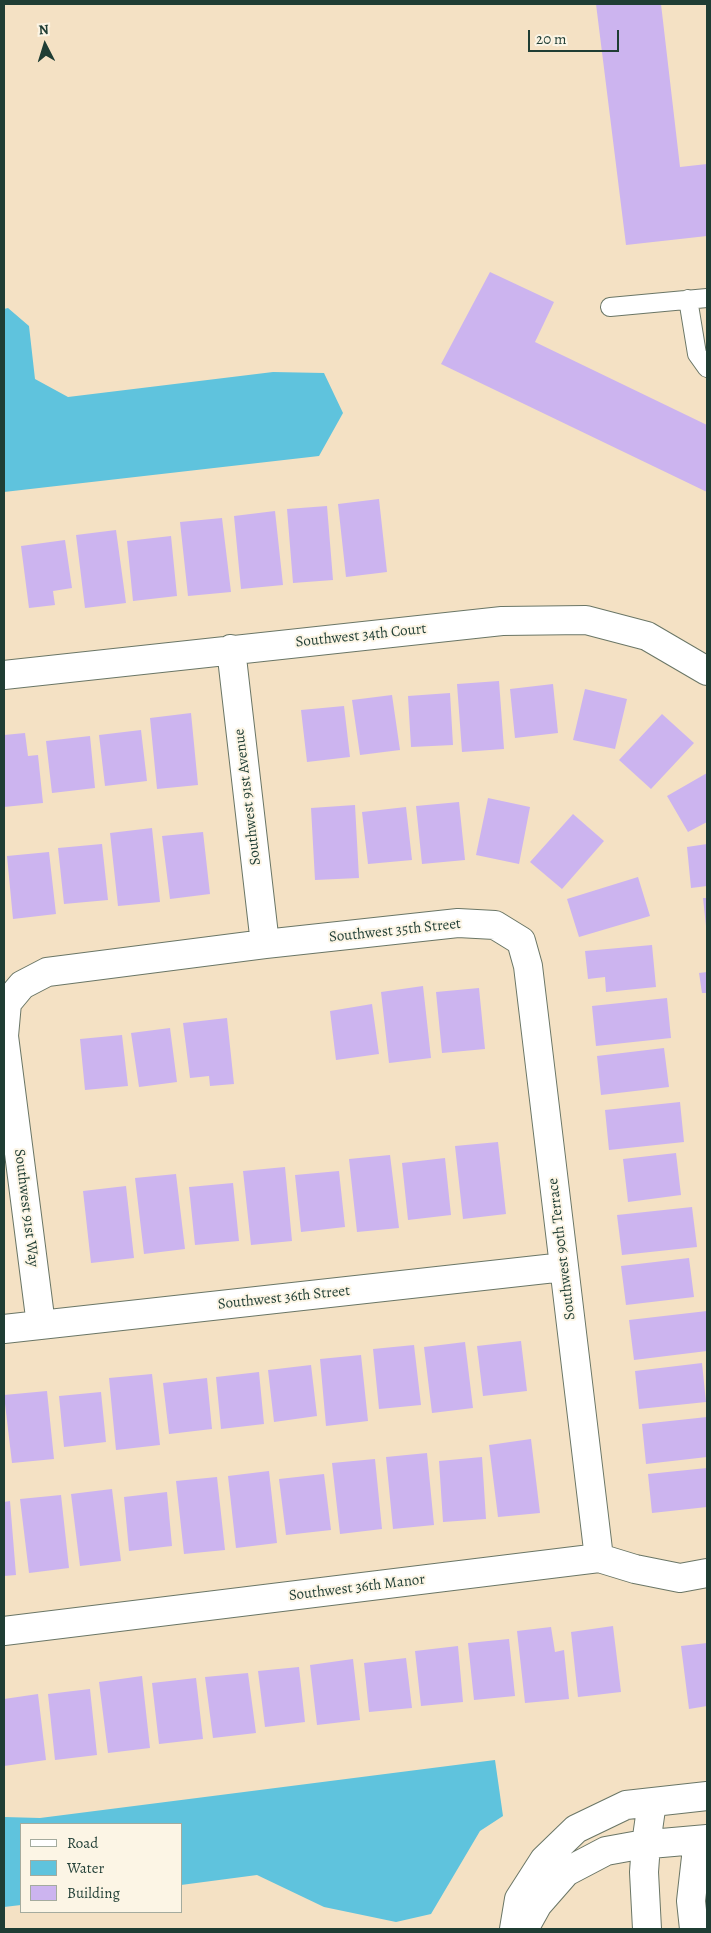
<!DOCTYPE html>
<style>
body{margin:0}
#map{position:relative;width:711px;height:1933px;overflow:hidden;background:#f4e1c4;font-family:Alegreya,serif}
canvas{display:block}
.frame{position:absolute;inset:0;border:5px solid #1f3d34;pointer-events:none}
.legend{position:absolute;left:20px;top:1823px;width:162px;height:90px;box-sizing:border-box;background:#fcf5e5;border:1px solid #a4ab9e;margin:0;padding:6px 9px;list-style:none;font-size:15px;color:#1f3d34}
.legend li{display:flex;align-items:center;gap:10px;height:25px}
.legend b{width:25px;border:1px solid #a4ab9e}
.north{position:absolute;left:20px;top:20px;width:50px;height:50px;-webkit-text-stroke:4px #fcf5e5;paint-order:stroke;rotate:355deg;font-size:14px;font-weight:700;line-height:20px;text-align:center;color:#1f3d34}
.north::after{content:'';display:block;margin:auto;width:18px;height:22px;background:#1f3d34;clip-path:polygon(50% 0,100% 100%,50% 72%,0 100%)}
.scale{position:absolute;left:528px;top:30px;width:91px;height:22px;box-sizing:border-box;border:2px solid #1f3d34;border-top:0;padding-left:6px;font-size:15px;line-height:18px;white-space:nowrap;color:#1f3d34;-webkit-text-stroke:4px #fcf5e5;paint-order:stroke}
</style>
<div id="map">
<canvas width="711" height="1933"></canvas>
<div class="frame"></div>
<ul class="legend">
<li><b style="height:6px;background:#fff"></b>Road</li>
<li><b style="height:14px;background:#5fc3dd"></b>Water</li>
<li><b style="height:14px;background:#ccb4ef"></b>Building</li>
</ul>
<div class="north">N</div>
<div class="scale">20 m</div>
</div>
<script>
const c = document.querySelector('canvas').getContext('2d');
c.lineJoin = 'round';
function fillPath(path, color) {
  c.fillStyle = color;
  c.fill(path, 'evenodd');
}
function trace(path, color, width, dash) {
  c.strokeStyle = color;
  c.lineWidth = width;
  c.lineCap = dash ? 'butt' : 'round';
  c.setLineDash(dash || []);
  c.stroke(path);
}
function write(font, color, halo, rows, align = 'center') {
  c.font = font + ' Alegreya,serif';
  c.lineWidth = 4;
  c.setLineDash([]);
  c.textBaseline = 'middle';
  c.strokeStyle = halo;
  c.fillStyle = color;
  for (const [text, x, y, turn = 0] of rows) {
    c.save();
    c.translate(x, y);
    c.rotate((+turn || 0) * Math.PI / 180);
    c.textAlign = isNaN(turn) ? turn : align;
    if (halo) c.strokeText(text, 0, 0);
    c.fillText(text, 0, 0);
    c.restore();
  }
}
const water = new Path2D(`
 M8 308 29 326 35 379 68 397 273 372 324 373 343 413 319 456 4 492V309Z
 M495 1760 503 1816 480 1831 431 1914 396 1922 324 1907 257 1875 181 1885V1824H21V1905L4 1907V1817L40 1818Z`);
const building = new Path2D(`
 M596 4H661L680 167 707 164V236L626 245Z
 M490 272 554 302 535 342 707 425V492L441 364Z
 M379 499 387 572 346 577 338 504Z
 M327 506 333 580 293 583 287 509Z
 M275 511 283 585 241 589 234 516Z
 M222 518 231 592 188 596 180 522Z
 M116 530 126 603 85 608 76 535Z
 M171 536 177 596 133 601 127 541Z
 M65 540 72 588 53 591 55 605 29 608 21 546Z
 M499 681 504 749 462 752 457 684Z
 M553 684 558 733 515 738 510 689Z
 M585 689 627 699 615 749 573 740Z
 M450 693 453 745 411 747 408 696Z
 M392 695 400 750 360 755 352 700Z
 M344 706 350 757 307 762 301 710Z
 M191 713 198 785 157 789 150 718Z
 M662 714 694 743 651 789 619 760Z
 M141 730 147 781 105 786 99 735Z
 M25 733 28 756 38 755 43 803 4 807V735Z
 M90 736 95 788 52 793 46 741Z
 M707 773V822L688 832 667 796Z
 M488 798 530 807 519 864 476 855Z
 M459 802 465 860 422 864 416 806Z
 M355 805 359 878 315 880 311 808Z
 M406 807 412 860 368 864 362 812Z
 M573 814 604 841 562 889 530 862Z
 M152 828 160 902 118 906 110 833Z
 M203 832 210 894 170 899 162 836Z
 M102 844 108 900 64 904 58 848Z
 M707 844V886L691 888 687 847Z
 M49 852 56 914 13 919 7 856Z
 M638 877 650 916 579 937 567 899Z
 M703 898H707V926H706Z
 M652 945 656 987 606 992 605 977 588 979 585 951Z
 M707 972V993H702L699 973Z
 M423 986 431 1058 389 1063 381 992Z
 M479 988 485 1049 442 1053 436 992Z
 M667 998 671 1038 596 1046 592 1006Z
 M372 1004 379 1054 336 1060 330 1011Z
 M227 1018 234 1084 210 1086 209 1076 190 1078 183 1023Z
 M170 1028 177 1082 139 1087 131 1033Z
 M122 1035 128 1086 85 1090 80 1039Z
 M664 1048 669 1087 601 1095 597 1056Z
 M680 1102 684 1142 609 1150 605 1110Z
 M498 1142 506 1214 463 1219 455 1146Z
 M676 1153 681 1195 628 1202 623 1159Z
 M390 1155 399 1228 357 1232 349 1159Z
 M445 1158 451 1215 408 1220 402 1163Z
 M285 1167 292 1241 251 1245 243 1171Z
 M339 1171 345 1227 301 1232 295 1175Z
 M176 1174 185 1249 144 1254 135 1178Z
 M233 1183 239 1241 195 1245 189 1187Z
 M126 1186 134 1258 91 1263 83 1191Z
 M692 1207 697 1247 622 1255 617 1215Z
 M689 1258 694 1297 626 1305 621 1266Z
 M707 1311V1351L634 1360 629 1320Z
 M521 1341 527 1391 483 1396 477 1346Z
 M465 1342 473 1408 432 1413 424 1347Z
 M414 1345 421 1405 379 1409 373 1349Z
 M361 1355 368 1421 326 1426 320 1359Z
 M702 1363 706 1402 639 1409 635 1371Z
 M311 1365 317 1416 274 1422 268 1370Z
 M259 1372 264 1424 221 1429 216 1377Z
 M152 1374 160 1445 116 1450 109 1378Z
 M207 1378 212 1429 169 1434 163 1383Z
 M47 1391 54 1459 12 1463 4 1395Z
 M101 1392 106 1442 64 1447 59 1396Z
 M707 1417V1457L646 1464 642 1424Z
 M531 1439 540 1513 498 1517 489 1445Z
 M427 1453 434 1525 393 1529 386 1457Z
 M482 1457 486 1519 443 1522 439 1461Z
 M375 1459 382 1529 340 1534 332 1463Z
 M707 1468V1507L652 1513 648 1474Z
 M269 1471 277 1543 236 1548 228 1476Z
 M324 1474 331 1530 286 1535 279 1479Z
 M217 1477 225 1550 184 1554 176 1481Z
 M112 1489 121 1561 80 1566 71 1494Z
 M167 1492 172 1546 129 1551 124 1497Z
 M61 1495 69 1568 29 1573 20 1499Z
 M10 1501 16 1575 4 1576V1502Z
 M613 1626 621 1692 578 1697 571 1632Z
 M551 1627 555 1652 564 1650 569 1699 525 1703 517 1631Z
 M509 1639 515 1696 474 1700 468 1643Z
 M707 1643V1706L689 1709 681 1646Z
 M458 1646 463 1702 421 1706 415 1651Z
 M406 1658 412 1708 369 1712 364 1663Z
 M353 1659 360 1720 317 1725 310 1665Z
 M299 1667 305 1722 265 1727 258 1671Z
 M248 1673 256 1733 213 1738 205 1677Z
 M142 1676 150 1748 108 1753 99 1682Z
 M196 1678 203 1739 159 1744 152 1683Z
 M90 1689 97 1755 55 1760 48 1694Z
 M38 1694 46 1760 4 1766V1699Z`);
const service = new Path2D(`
 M688 299 697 354 707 368
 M610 307 707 298`);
const minor = new Path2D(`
 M231 649 265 944
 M4 675 502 621 586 620 647 636 707 671
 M41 1325 4 1036 7 1003 22 985 47 972 265 944 458 923 495 925 521 941 528 966 599 1558
 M4 1329 564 1267
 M4 1631 599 1558 635 1569 680 1578 707 1573
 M514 1929 519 1899 544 1860 576 1829 626 1805 707 1796
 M524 1929 538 1904 566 1872 606 1851 639 1845 707 1839
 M647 1929 644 1872 646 1844 652 1802
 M694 1929 691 1901 696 1857 707 1842`);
const streetNames = [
 ["Southwest 34th Court",361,636,-6],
 ["Southwest 91st Avenue",248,797,-97],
 ["Southwest 35th Street",395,931,-6],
 ["Southwest 91st Way",26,1208,83],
 ["Southwest 90th Terrace",562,1249,-97],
 ["Southwest 36th Street",284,1298,-6],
 ["Southwest 36th Manor",357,1588,-7]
];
fillPath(water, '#5fc3dd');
fillPath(building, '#ccb4ef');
trace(service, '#6a7666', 20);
trace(minor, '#6a7666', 30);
trace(service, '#fff', 18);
trace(minor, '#fff', 28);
write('15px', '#1f3d34', '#fcf5e5', streetNames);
</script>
